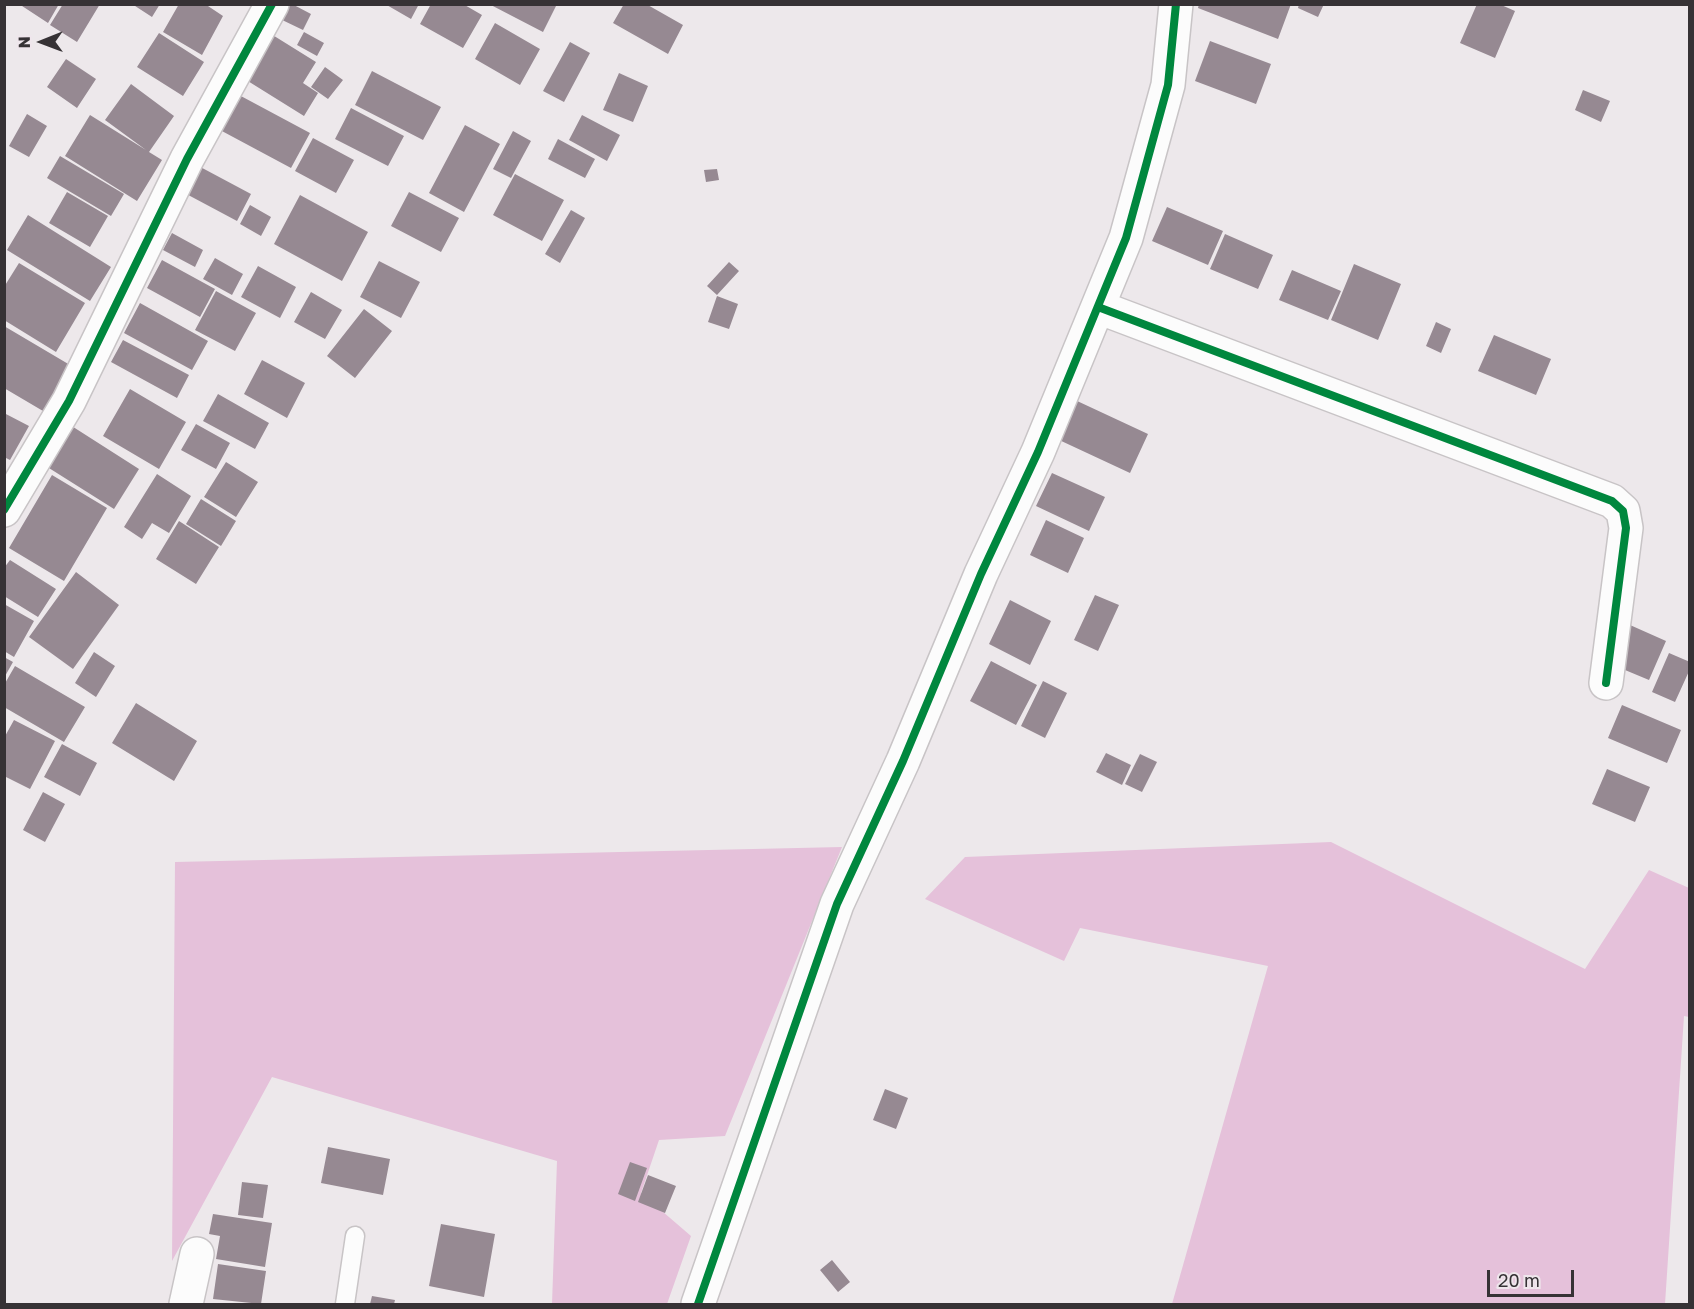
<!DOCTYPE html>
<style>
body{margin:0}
#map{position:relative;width:1694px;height:1309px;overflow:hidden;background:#ede8eb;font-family:"Golos Text",sans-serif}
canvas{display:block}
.frame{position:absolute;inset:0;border:6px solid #363235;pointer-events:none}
.north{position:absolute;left:12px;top:12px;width:60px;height:60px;-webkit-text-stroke:4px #efe6ec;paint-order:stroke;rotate:269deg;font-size:16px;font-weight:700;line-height:24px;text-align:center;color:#363235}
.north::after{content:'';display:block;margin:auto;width:21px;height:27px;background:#363235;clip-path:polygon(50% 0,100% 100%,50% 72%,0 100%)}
.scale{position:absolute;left:1487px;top:1270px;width:87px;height:27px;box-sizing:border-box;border:3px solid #363235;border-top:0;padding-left:8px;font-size:18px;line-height:21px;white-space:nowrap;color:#363235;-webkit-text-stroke:4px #efe6ec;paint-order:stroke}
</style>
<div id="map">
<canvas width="1694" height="1309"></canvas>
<div class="frame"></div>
<div class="north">N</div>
<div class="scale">20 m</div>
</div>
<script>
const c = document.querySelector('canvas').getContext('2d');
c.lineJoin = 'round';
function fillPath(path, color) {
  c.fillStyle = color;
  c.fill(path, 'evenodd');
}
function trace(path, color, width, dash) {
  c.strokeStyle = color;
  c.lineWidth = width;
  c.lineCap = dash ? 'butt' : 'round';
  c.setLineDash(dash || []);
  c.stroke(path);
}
const forest = new Path2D(`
 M1331 842 1585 969 1649 870 1689 888V1017L1684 1016 1665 1304H1172L1268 966 1080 928 1064 961 925 899 965 857Z
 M842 847 725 1136 659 1140 641 1193 691 1236 667 1304H552L557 1161 272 1077 172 1261 175 862Z`);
const building = new Path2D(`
 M19 4H59L48 23Z
 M63 4H100L77 42 50 25Z
 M132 4H160L152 17Z
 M179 4H205L223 16 202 55 163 32Z
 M285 4H292L311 14 303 30 278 18Z
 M385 4H419L411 19Z
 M431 4H463L482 15 463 48 420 24Z
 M489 4H557L543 32Z
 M624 4H646L683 25 668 54 613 23Z
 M1199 4H1291L1278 39 1198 8Z
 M1299 4H1324L1318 17 1298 8Z
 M1477 4H1499L1515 11 1495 58 1460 43Z
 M495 23 540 49 520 85 475 59Z
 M304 32 324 43 317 56 297 45Z
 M159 33 204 62 183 96 137 67Z
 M271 34 316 62 303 83 318 93 304 116 243 78Z
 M1210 41 1271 64 1256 104 1195 81Z
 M570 42 590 53 564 102 543 91Z
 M66 59 96 79 77 108 47 87Z
 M325 67 343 80 328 99 311 87Z
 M372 71 441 107 423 140 355 105Z
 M619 73 648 86 633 122 603 110Z
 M131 84 174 116 149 152 162 160 137 201 65 156 90 115 146 150 105 120Z
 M1583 90 1610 101 1601 122 1575 110Z
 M239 95 310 133 291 168 220 130Z
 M351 108 404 136 388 166 335 139Z
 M27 114 47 126 29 157 9 146Z
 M582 115 620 135 607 161 569 140Z
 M465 125 500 144 464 212 429 193Z
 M513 131 531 141 511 178 493 169Z
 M313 138 354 160 336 193 295 171Z
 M558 139 595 159 585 178 548 159Z
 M60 156 124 194 111 216 47 178Z
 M191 162 251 194 237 221 177 189Z
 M717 169 719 180 706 182 704 170Z
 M515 174 564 200 542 241 493 215Z
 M67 192 108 216 90 247 49 223Z
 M409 192 459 218 441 252 391 226Z
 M300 195 368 232 342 281 274 244Z
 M250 205 271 217 261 236 240 224Z
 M1167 207 1223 231 1208 265 1152 241Z
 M571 210 585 218 560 263 545 254Z
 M28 215 111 267 90 301 7 250Z
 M172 233 203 250 195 267 163 250Z
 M1225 234 1273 255 1258 289 1210 269Z
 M215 258 243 274 232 295 203 279Z
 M162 260 215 289 200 317 147 288Z
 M379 261 420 282 401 318 360 297Z
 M729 262 739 271 717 295 707 286Z
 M19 263 85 303 56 352 4 320V287Z
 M1354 264 1401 284 1378 340 1331 320Z
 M258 266 296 287 280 318 241 297Z
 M1292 270 1341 291 1328 320 1279 300Z
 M216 291 256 313 235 351 195 330Z
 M311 292 342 310 325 339 294 322Z
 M717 296 738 304 729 329 708 322Z
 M140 303 208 341 192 370 124 333Z
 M364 309 392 331 355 378 327 356Z
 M1436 322 1451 329 1441 353 1426 346Z
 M4 326 70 365 43 411 4 388Z
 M1494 335 1551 359 1536 395 1478 371Z
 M123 340 189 375 177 398 111 362Z
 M262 360 305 383 287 418 244 394Z
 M130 389 186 422 159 469 103 436Z
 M218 394 269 423 255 449 203 421Z
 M1075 400 1148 434 1130 473 1057 439Z
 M4 413 29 426 10 460 4 457Z
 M67 423 139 469 114 509 41 463Z
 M196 424 230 443 216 469 181 450Z
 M226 462 258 482 236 517 204 497Z
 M1052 473 1105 497 1089 531 1036 506Z
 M157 474 191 496 169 533 152 523 142 539 124 527Z
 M52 475 107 508 64 581 9 548Z
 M201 499 236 521 221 546 186 524Z
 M1046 520 1084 538 1068 573 1030 555Z
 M179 521 219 547 196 584 156 559Z
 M10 560 56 589 38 617 4 596V568Z
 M76 572 119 605 73 669 29 637Z
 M1095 595 1119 605 1098 651 1074 640Z
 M1010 600 1051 621 1030 665 989 644Z
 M4 604 34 621 14 657 4 651Z
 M1630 625 1666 641 1649 680 1613 665Z
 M94 652 115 666 96 697 75 683Z
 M1669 653 1690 662V669L1675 702 1652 692Z
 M4 657 13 662 4 678Z
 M991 661 1037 685 1016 725 970 701Z
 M15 666 85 707 64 742 4 707V685Z
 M1043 681 1067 693 1045 738 1021 726Z
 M136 703 197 741 174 781 112 743Z
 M1622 705 1681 730 1667 763 1608 738Z
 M14 720 55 741 30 789 4 776V738Z
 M62 744 97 763 80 796 44 777Z
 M1106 753 1131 765 1122 785 1096 772Z
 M1140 754 1157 762 1142 792 1125 784Z
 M1607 769 1650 787 1635 822 1592 804Z
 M43 792 65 804 45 842 23 830Z
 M885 1089 908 1098 896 1129 873 1120Z
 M328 1147 390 1159 383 1195 321 1183Z
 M630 1162 647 1168 635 1201 618 1194Z
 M648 1175 676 1186 665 1213 638 1202Z
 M242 1182 268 1185 263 1218 238 1215Z
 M213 1214 272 1223 265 1267 216 1259 220 1236 209 1234Z
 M441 1224 495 1234 484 1297 429 1286Z
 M832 1260 850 1282 838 1292 820 1270Z
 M218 1264 266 1271 261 1304 213 1299Z
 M372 1296 395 1300 394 1304H370Z`);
const service = new Path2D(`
 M345 1304 355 1236`);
const minor = new Path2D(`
 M1098 307 1612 501 1623 511 1626 528 1606 683
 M4 510 69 401 187 159 272 4
 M186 1304 197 1254
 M698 1304 837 904 903 761 981 574 1038 452 1126 238 1168 85 1176 4`);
const cycleway = new Path2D(`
 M1098 307 1612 501 1623 511 1626 528 1606 683
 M4 510 69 401 187 159 272 4
 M698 1304 837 904 903 761 981 574 1038 452 1126 238 1168 85 1176 4`);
fillPath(forest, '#e5c1da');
fillPath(building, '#968992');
trace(service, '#c8c4c6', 21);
trace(minor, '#c8c4c6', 36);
trace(service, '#fcfcfc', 18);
trace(minor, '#fcfcfc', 33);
trace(cycleway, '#00873e', 8);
</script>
